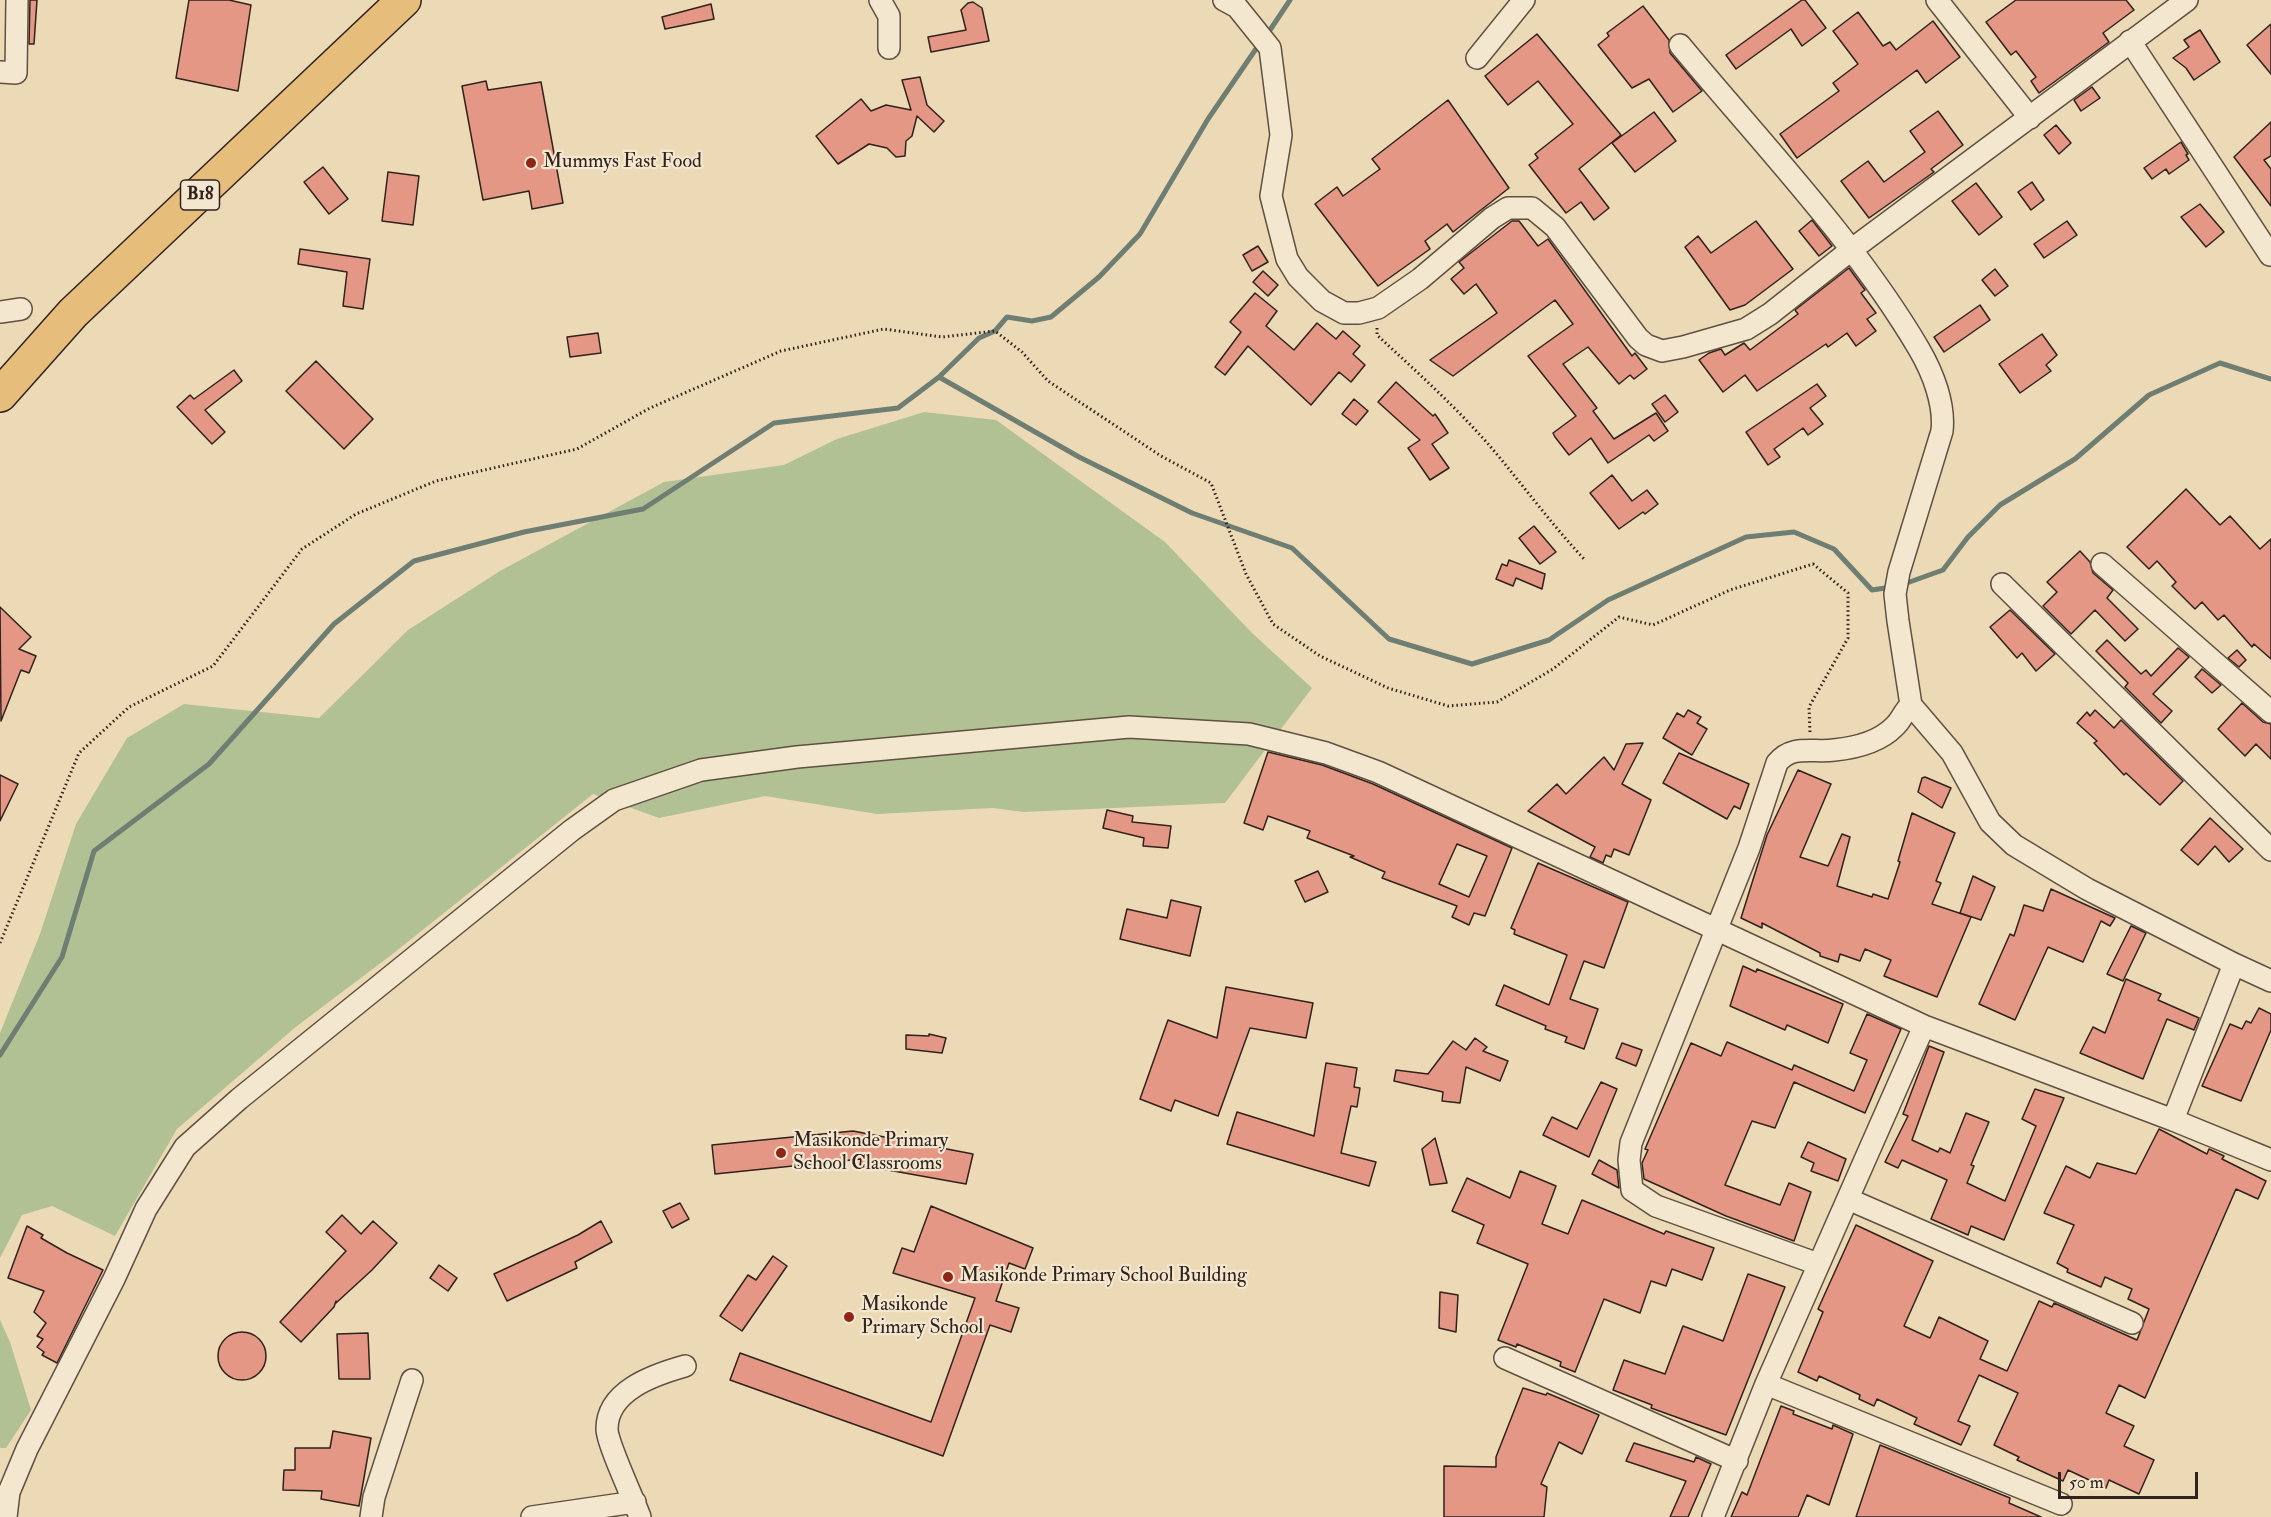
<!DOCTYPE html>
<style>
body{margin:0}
#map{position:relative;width:2271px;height:1517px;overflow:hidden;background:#ecdab6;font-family:"IM FELL Double Pica",serif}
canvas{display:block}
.scale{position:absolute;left:2058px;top:1472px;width:140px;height:27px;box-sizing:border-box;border:3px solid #30221c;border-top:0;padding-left:8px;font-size:18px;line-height:21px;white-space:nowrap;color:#30221c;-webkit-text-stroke:4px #f3e7d0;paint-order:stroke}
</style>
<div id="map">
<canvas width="2271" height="1517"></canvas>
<div class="scale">50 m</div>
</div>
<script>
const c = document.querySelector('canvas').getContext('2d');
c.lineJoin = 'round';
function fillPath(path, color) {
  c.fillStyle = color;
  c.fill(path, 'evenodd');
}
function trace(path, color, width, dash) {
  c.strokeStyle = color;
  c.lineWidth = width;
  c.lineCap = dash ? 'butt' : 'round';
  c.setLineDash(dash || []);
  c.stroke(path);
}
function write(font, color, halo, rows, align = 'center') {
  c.font = font + ' "IM FELL Double Pica",serif';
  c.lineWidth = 4.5;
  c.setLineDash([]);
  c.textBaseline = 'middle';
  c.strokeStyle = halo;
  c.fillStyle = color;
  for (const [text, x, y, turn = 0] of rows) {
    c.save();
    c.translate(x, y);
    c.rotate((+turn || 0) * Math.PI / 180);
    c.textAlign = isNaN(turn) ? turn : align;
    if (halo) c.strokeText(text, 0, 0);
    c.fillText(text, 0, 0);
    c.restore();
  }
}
const green = new Path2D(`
 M924 412 996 420 1165 542 1252 633 1312 688 1225 803 1023 812 993 808 877 814 765 796 659 818 593 794 390 956 297 1026 177 1129 115 1236 52 1206 22 1215 0 1258V1033L40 934 76 824 127 738 184 704 319 718 408 630 500 571 664 482 784 465 837 439Z
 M0 1320 10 1342 31 1410 6 1448H0Z`);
const stream = new Path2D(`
 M1266 36 1290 0
 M939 377 1079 457 1192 513 1292 548 1389 639 1472 664 1549 640 1608 600 1746 537 1794 532 1834 549 1872 590 1892 587
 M1904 584 1943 570 1968 537 2000 505 2075 459 2149 395 2220 363 2271 379
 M0 1055 62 957 94 851 209 764 334 624 414 561 524 532 643 509 774 423 898 408 939 377 979 338 995 331 1007 317 1032 321 1051 317 1099 277 1140 234 1208 119 1260 43`);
const building = new Path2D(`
 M30 0H37L34 44H29Z
 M189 0H229L251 5 238 91 176 78Z
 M1802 0H1805L1826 28 1802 46 1791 29 1736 69 1726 55Z
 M2016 0H2126L2134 10 2103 33 2109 42 2039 93 2031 81 2036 77 2016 51 2011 55 1986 22Z
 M973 2 982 8 989 41 931 52 928 37 966 30 961 10 968 3Z
 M711 4 714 19 665 29 662 17Z
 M1643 6 1669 40 1670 53 1702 91 1673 112 1649 79 1632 88 1598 45 1609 36 1607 33Z
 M1858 12 1883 46 1890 42 1896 50 1933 21 1960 57 1926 83 1917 70 1797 158 1780 134 1839 91 1833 83 1858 64 1833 31Z
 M2271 24V74L2247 45Z
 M2200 30 2220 62 2194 80 2186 68 2173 58 2189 47 2184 40Z
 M1537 34 1621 135 1579 169 1609 208 1594 220 1581 202 1566 213 1529 165 1538 158 1535 154 1573 124 1538 81 1508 105 1485 76Z
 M920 77 927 105 944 121 934 132 917 116 912 136 906 141 905 156 896 157 887 148 869 144 838 164 816 136 861 99 871 111 886 105 911 110 902 80Z
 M486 81 488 90 541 82 563 203 532 209 529 191 483 200 462 86Z
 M2092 87 2100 98 2081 111 2074 100Z
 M1448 100 1509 188 1453 232 1447 224 1425 241 1430 249 1378 286 1315 204 1337 187 1343 196 1380 169 1372 159Z
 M1938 111 1963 145 1931 169 1934 172 1869 218 1841 181 1868 161 1884 182 1925 152 1910 131Z
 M1654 112 1676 141 1635 172 1612 143Z
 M2271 122V156L2264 160 2271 169V206L2234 157Z
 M2056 125 2071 143 2059 154 2044 135Z
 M2181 142 2188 154 2186 155 2189 160 2169 174 2166 169 2152 179 2144 168Z
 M323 167 348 199 329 214 304 182Z
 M388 172 419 176 413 225 382 221Z
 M2032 182 2044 200 2031 210 2018 192Z
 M1976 183 2002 217 1979 235 1952 201Z
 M2200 204 2224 232 2206 247 2181 217Z
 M1812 220 1832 246 1819 256 1799 231Z
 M1512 221H1519L1538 246 1548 239 1632 356 1635 353 1647 369 1634 379 1630 375 1619 384 1588 347 1563 364 1597 408 1593 411 1614 439 1656 413 1668 431 1654 441 1649 435 1608 463 1591 438 1569 455 1555 437 1553 433 1576 416 1528 356 1573 324 1555 300 1453 376 1430 360 1497 313 1476 284 1464 294 1451 279 1464 268 1459 262Z
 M1756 221 1793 269 1745 305 1730 310 1685 247 1698 236 1711 253Z
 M2067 221 2077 235 2044 258 2034 244Z
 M1258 246 1268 262 1252 271 1243 255Z
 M300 249 370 259 363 309 343 306 347 272 298 264Z
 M1849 268 1865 290 1861 293 1876 313 1867 319 1876 331 1856 346 1847 333 1828 347 1826 344 1757 391 1745 375 1723 392 1699 360 1709 353 1721 349 1725 355 1744 343 1750 350 1798 314 1795 310Z
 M1995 269 2008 286 1995 296 1982 280Z
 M1263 271 1278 285 1268 296 1253 282Z
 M1255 293 1277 311 1266 326 1294 350 1317 323 1336 339 1343 331 1360 346 1353 354 1365 365 1351 382 1339 372 1311 405 1248 346 1225 375 1215 367 1241 332 1230 322Z
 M1980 305 1990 320 1944 352 1934 337Z
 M598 333 601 353 570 357 567 337Z
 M2042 334 2057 355 2046 365 2051 371 2020 393 1999 364Z
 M316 361 373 419 344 449 286 391Z
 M234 370 242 381 205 410 225 432 212 444 177 407 190 395 194 399Z
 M1396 382 1433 416 1435 414 1448 433 1432 444 1449 468 1430 480 1408 448 1420 440 1378 402Z
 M1817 384 1826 396 1810 408 1823 424 1808 435 1803 428 1774 449 1780 457 1768 465 1746 432Z
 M1665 395 1678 412 1665 422 1652 404Z
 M1354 399 1368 411 1356 425 1342 414Z
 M1612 475 1632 501 1647 490 1658 504 1645 514 1643 512 1619 529 1590 493Z
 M2186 489 2220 525 2230 516 2260 549 2271 539V659L2254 644 2252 647 2224 615 2218 620 2202 602 2195 609 2172 586 2176 582 2157 561 2149 569 2127 547Z
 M1534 526 1556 552 1540 564 1519 538Z
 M2080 551 2090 562 2093 573 2113 590 2107 598 2138 629 2125 641 2095 610 2071 634 2043 606 2057 592 2047 582Z
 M1509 560 1545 574 1542 589 1516 578 1513 586 1496 579 1502 564 1507 566Z
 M0 607 31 637 19 649 36 656 29 673 21 670 1 721Z
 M2010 610 2055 654 2036 671 2022 653 2017 658 1990 627Z
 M2107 640 2141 674 2146 670 2151 676 2178 648 2189 657 2153 694 2172 711 2161 723 2125 687 2128 683 2096 651Z
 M2237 650 2246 660 2239 667 2228 658Z
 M2202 669 2221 685 2212 693 2195 677Z
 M2242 703 2263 722 2271 724V759L2256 744 2245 756 2218 729Z
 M1688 710 1701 717 1697 723 1707 729 1692 755 1663 738 1677 713 1684 717Z
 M2095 710 2114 728 2121 720 2183 781 2160 805 2126 773 2124 775 2094 743 2097 741 2077 723 2087 712 2090 716Z
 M1643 743 1622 784 1651 800 1629 855 1614 849 1611 857 1606 855 1603 863 1590 857 1595 847 1528 811 1557 784 1566 794 1604 757 1614 770 1626 744Z
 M1268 752 1322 765 1373 784 1512 848 1485 916 1474 913 1469 925 1452 917 1457 906 1382 878 1385 872 1350 857 1354 856 1307 838 1310 831 1268 816 1263 830 1244 823ZM1457 844 1487 856 1469 897 1439 884Z
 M1679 753 1749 784 1740 809 1734 806 1727 819 1663 783Z
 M1798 770 1831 784 1800 857 1828 866 1842 834 1850 837 1837 886 1872 897 1873 894 1888 899 1900 862 1898 861 1912 813 1955 833 1936 881 1941 883 1932 904 1971 917 1937 997 1884 976 1891 960 1865 949 1860 961 1840 954 1838 962 1820 956V953L1762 923V928L1741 918 1767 835Z
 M0 775 18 784 0 821Z
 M1925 777 1951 788 1942 808 1918 792 1922 778Z
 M1107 810 1133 816 1132 822 1171 826 1168 848 1143 846 1144 838 1103 828Z
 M2210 818 2243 849 2229 862 2215 846 2198 865 2181 850Z
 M1538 863 1628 902 1604 968 1584 961 1570 999 1598 1009 1584 1049 1565 1042 1567 1037 1545 1029 1546 1026 1496 1005 1504 985 1549 1005 1567 955 1514 934 1515 930 1511 928Z
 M1318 871 1328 892 1305 902 1295 881Z
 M1973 876 1995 887 1981 920 1960 913Z
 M2051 889 2115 918 2110 926 2101 921 2083 962 2048 947 2015 1020 1979 1004 2010 934 2014 936 2024 905 2043 911Z
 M1171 900 1201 907 1190 956 1120 939 1127 909 1167 918Z
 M2131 926 2146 933 2123 981 2107 974Z
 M1743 966 1756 972 1757 969 1843 1004 1828 1043 1787 1025 1785 1030 1730 1006Z
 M2126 979 2161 994 2158 1000 2199 1018 2194 1030 2167 1019 2143 1079 2080 1053 2093 1027 2105 1033Z
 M1226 987 1313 1003 1306 1038 1250 1028 1218 1116 1175 1100 1171 1111 1140 1099 1168 1020 1217 1038Z
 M2259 1008 2271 1014V1030L2241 1101 2202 1086 2230 1024 2242 1029 2246 1021 2251 1023Z
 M1867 1014 1901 1029 1865 1113 1794 1082 1775 1128 1752 1121 1725 1185 1780 1205 1789 1183 1811 1192 1794 1241 1726 1216 1644 1179 1642 1163 1648 1150 1645 1149 1691 1043 1721 1056 1727 1042 1792 1070 1794 1065 1854 1091 1867 1060 1850 1053Z
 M929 1034 946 1038 942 1053 906 1049V1035L929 1036Z
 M1475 1038 1487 1047 1483 1051 1508 1061 1500 1081 1466 1067 1460 1103 1442 1101 1443 1092 1394 1081 1396 1070 1428 1074 1453 1041 1466 1050Z
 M1622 1043 1642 1050 1636 1066 1616 1058Z
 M1929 1046 1944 1052 1912 1140 1938 1152 1940 1148 1950 1153 1966 1113 1989 1122 1971 1165 1974 1166 1967 1183 2005 1201 2036 1126 2022 1119 2035 1089 2064 1098 2004 1240 1971 1226 1968 1235 1931 1219 1947 1180 1902 1160 1898 1168 1885 1162 1908 1116 1903 1114Z
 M1326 1063 1357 1068 1354 1087 1360 1088 1357 1107 1351 1106 1341 1153 1376 1162 1369 1186 1227 1144 1237 1112 1314 1136Z
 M1601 1082 1617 1089 1589 1157 1543 1135 1552 1117 1577 1129Z
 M2159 1129 2207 1154 2209 1149 2224 1156 2222 1159 2266 1181 2258 1199 2236 1189 2145 1398 2119 1385 2106 1413 2134 1426 2124 1446 2154 1460 2139 1494 2109 1480 2106 1488 2068 1470 2063 1481 2017 1460 2019 1457 1994 1445 2018 1393 1979 1375 1958 1421 1970 1426 1961 1445 1914 1424 1917 1418 1877 1399 1874 1406 1859 1399 1860 1395 1819 1376 1817 1381 1798 1372 1823 1312 1818 1309 1856 1225 1933 1261 1904 1326 1930 1338 1939 1317 1988 1341 1980 1359 2007 1371 2039 1301 2052 1307 2054 1303 2137 1340 2149 1309 2128 1299 2132 1289 2105 1277 2101 1287 2067 1272 2068 1269 2057 1263 2074 1225 2044 1213 2066 1166 2090 1178 2097 1163 2136 1174Z
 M853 1131 973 1154 966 1184 860 1165 861 1159 715 1174 712 1145Z
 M1435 1138 1447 1183 1430 1185 1422 1149Z
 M1808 1142 1846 1159 1838 1181 1811 1171 1814 1163 1801 1157Z
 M1599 1160 1617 1170 1619 1188 1592 1174Z
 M1520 1171 1556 1186 1542 1224 1568 1234 1582 1200 1664 1234 1666 1231 1714 1248 1702 1280 1672 1269 1666 1286 1651 1281 1640 1313 1604 1299 1575 1372 1560 1366 1561 1362 1517 1344 1516 1347 1498 1340 1528 1264 1477 1243 1484 1225 1452 1211 1467 1178 1510 1198Z
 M680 1203 689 1219 672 1228 663 1211Z
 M931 1206 1033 1248 1025 1269 1009 1263 996 1301 1019 1308 1011 1332 990 1325 943 1456 730 1380 740 1353 931 1422 975 1298 893 1273 902 1248 914 1252Z
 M342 1215 361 1234 373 1221 397 1243 372 1270 336 1303V1301L334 1307 301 1342 280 1322 346 1251 326 1232Z
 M601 1221 612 1242 575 1262 577 1268 507 1301 494 1274 578 1235Z
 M27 1226 43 1235 41 1238 67 1253 103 1270 57 1363 42 1355 44 1352 37 1347 43 1339 37 1336 46 1323 34 1312 44 1291 8 1278Z
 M773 1256 787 1266 742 1331 720 1316 748 1275 756 1280Z
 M439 1265 457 1278 448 1291 430 1278Z
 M1748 1274 1785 1287 1726 1435 1651 1408 1652 1405 1613 1390 1624 1360 1665 1374 1683 1326 1723 1341Z
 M1440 1292 1458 1295 1456 1332 1439 1328Z
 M218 1356a24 24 0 1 1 48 0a24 24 0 1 1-48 0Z
 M368 1333 370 1379H339L337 1334Z
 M1523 1388 1546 1395 1547 1393 1599 1415 1582 1454 1559 1442 1541 1484 1547 1487 1544 1517H1444V1466L1496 1467V1457Z
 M1781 1406 1794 1411 1793 1414 1832 1429 1833 1425 1853 1434 1829 1505 1807 1495 1798 1517H1731L1742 1492 1747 1495Z
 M333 1431 371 1438 359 1506 321 1499 322 1491 283 1490 284 1470H295V1448H330Z
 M1634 1443 1694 1462 1696 1457 1711 1464 1688 1517H1670L1686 1481 1626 1461Z
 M1880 1445 2010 1498 2009 1503 2041 1517H1856Z`);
const path = new Path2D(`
 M1377 328V335C1419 374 1463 413 1500 458 1528 492 1554 527 1585 560
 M0 943 79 753 129 707 213 666 302 549 356 514 436 481 577 449 650 408 781 351 884 329 942 337 995 331 1022 352 1048 381 1161 456 1211 483 1246 574 1273 624 1320 656 1388 688 1448 706 1497 702 1553 669 1619 617 1653 625 1730 590 1813 564 1848 593V638L1809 707 1810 733`);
const street = new Path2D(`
 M880 0 889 16V48
 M1224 0 1237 7 1270 48 1281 135 1271 196 1287 259 1298 277 1322 301 1344 313H1359L1378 308 1420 279 1492 218 1508 208H1532L1555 227 1638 338 1646 345 1662 351 1683 347 1746 329 1770 314 1851 250 2187 0
 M1937 0 2030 118
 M2130 41 2270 255
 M1680 45C1762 144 1854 239 1919 349 1933 373 1945 404 1942 431L1899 572 1895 594 1898 621 1911 705C1903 712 1902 720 1894 727 1879 742 1854 748 1834 750 1813 753 1792 744 1777 763L1749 848 1631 1143 1629 1160 1632 1190 1656 1206 1818 1264
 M1477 58 1524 0
 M0 72 16 73 17 0
 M0 312 21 309
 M2102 564 2271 712
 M2002 584 2271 850
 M1911 705 1952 753 1990 822 2014 845 2087 889 2234 964
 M2173 1120 2234 964 2271 981
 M1848 1199 2132 1323
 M1505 1358 1737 1461
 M1766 1384 2061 1504
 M6 1517 9 1492 27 1449 114 1279 146 1209 185 1147 239 1099 572 830 614 800 701 770 797 757 1129 727 1249 734 1326 753 1378 772 1924 1026 2173 1120 2271 1160
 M371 1517 374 1497 412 1380
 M532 1517 635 1502
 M640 1517C634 1500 607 1443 607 1429 607 1391 653 1375 685 1366
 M1713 1517 1766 1384 1924 1026`);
const highway = new Path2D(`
 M0 395 73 313 404 0`);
const markers = [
 [531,163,6,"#8f2418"],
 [781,1153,6,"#8f2418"],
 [948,1277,6,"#8f2418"],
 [849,1317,6,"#8f2418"]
];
const shields = [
 [200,195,39]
];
const shieldNames = [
 ["B18",200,195]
];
const poiNames = [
 ["Mummys Fast Food",543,163],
 ["Masikonde Primary",793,1142],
 ["School Classrooms",793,1165],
 ["Masikonde Primary School Building",960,1277],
 ["Masikonde",861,1306],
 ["Primary School",861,1329]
];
fillPath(green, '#b1c193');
trace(stream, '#6f7e72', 5);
fillPath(building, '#e59786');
trace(building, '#30221c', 1.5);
trace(street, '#5f5042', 24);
trace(highway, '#30221c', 36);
trace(path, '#30221c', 3, [1.5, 3]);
trace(street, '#f3e7d0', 21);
trace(highway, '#e6bd7b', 33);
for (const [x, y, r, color] of markers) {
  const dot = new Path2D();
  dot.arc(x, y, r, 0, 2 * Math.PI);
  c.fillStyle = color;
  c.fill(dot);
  trace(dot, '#f3e7d0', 2);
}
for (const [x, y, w] of shields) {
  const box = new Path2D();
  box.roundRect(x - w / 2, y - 15, w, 30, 4.5);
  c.fillStyle = '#f3e7d0';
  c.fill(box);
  trace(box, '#30221c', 1.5);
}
write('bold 18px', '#30221c', null, shieldNames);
write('20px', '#30221c', '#f3e7d0', poiNames, 'left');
</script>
